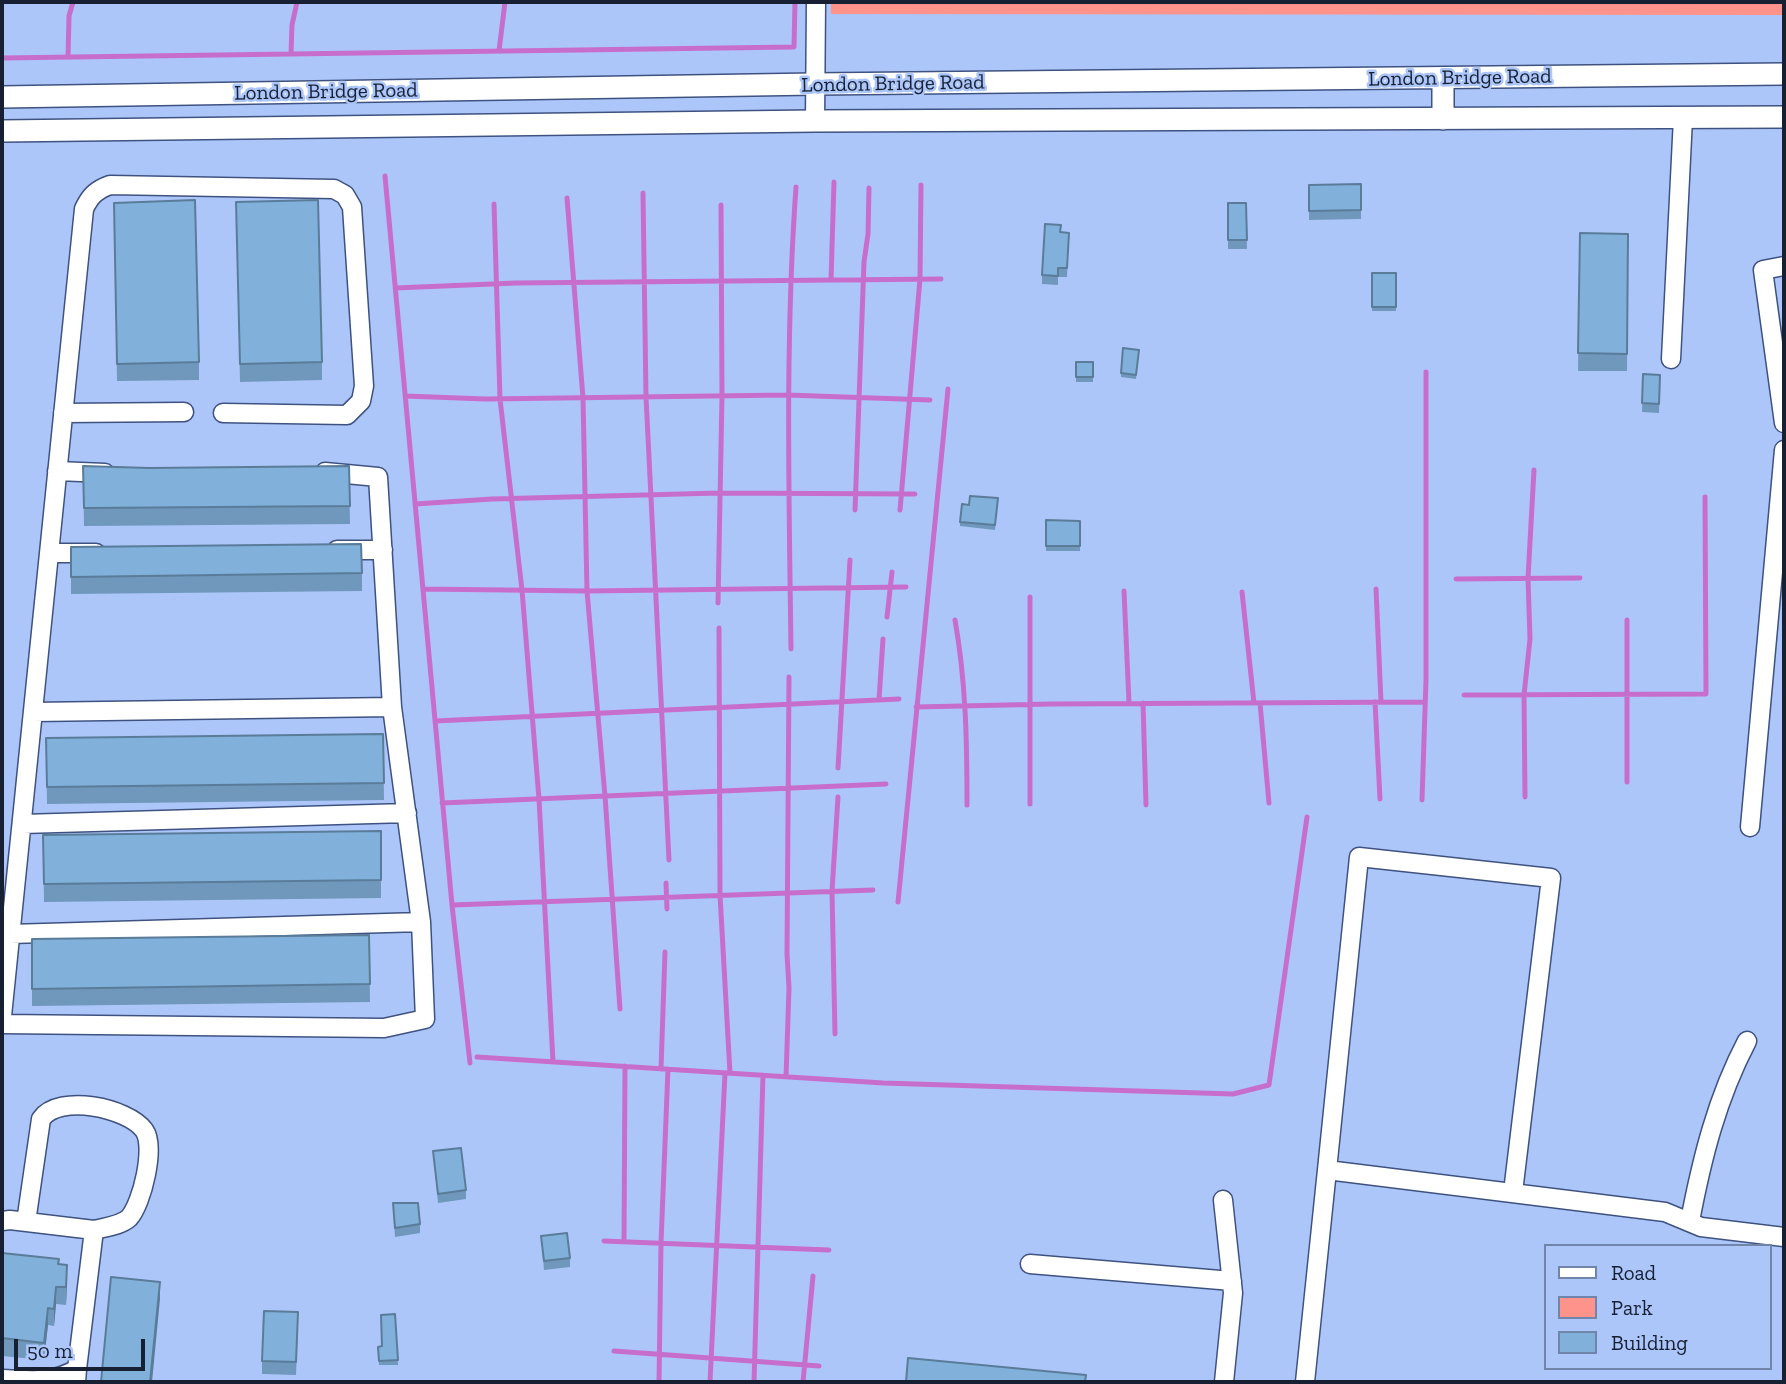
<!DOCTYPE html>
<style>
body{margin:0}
#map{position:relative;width:1786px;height:1384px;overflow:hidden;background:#adc6fa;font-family:"Zilla Slab",serif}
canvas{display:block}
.frame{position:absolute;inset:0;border:4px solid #172033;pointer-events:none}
.legend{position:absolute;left:1544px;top:1244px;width:228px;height:126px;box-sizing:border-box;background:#adc6fa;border:2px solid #7184aa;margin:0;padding:9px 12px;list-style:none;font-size:21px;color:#172033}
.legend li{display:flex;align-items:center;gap:14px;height:35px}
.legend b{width:35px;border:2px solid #7184aa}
.scale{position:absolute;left:14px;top:1339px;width:131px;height:32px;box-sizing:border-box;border:4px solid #172033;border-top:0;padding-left:9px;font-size:21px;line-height:24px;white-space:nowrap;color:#172033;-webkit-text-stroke:5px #adc6fa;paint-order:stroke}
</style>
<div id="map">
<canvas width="1786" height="1384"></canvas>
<div class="frame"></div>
<ul class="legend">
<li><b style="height:9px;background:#fff"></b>Road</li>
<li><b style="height:19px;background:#fd938a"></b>Park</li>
<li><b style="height:19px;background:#81b1db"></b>Building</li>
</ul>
<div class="scale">50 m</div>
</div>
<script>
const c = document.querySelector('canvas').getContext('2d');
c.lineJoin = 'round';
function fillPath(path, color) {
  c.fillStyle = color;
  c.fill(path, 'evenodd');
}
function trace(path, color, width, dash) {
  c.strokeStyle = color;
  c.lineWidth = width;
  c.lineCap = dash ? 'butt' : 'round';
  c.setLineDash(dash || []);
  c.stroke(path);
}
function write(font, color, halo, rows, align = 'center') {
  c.font = font + ' "Zilla Slab",serif';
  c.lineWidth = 5;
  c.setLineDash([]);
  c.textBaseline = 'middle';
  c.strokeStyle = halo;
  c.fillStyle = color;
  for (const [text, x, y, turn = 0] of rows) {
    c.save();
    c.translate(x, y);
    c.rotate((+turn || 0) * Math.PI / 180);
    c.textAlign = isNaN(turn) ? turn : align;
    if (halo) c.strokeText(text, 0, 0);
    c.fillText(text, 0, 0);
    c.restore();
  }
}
const green = new Path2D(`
 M831 2H1784V15L831 14Z`);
const stream = new Path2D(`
 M499 51 505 2
 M291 54 292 25 297 2
 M68 57 69 16 73 2
 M2 58 794 47 795 2
 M385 176 452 905
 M643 193 646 397 669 860
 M567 198 583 398 587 591 605 796 620 1009
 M494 204 500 399 522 590 539 799 553 1062
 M831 280 834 182
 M395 288 516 283 941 279
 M405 396 486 399 787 395 930 400
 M415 504 492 499 719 493 915 494
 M855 510 864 262 868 234 869 188
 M900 510 920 279 921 185
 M1456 579 1580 578
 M423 589 587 591 906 587
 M1376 589 1381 702
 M1124 591 1129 703
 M1242 592 1254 703
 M718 603 722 396 721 205
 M887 617 892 572
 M955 620C966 682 967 742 967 805
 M1627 620V782
 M719 628 720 895 730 1073
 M791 649C789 495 785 341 796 187
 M1464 695 1706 694 1705 497
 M879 700 883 639
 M1375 702 1380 799
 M1143 703 1146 805
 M1260 703 1269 803
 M916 707 1051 704 1425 702
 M435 721 899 699
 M838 768 850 560
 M1525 797 1524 695 1530 639 1528 578 1534 470
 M1422 800 1426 680V372
 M442 803 886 784
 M1030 804V597
 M666 883 667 909
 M898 902 948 389
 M835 1034 832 891 838 797
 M477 1057 883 1083 1233 1094 1269 1085 1307 817
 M470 1063 452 905 873 890
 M661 1069 665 952
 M786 1077 789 988 787 954 789 677
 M604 1241 829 1250
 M624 1242 625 1066
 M614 1351 819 1366
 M659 1382 661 1243 668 1069
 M710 1382 725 1073
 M754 1382 763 1075
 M803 1382 813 1276`);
const minor = new Path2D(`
 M815 121 816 2
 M1784 266 1763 270 1784 423
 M1671 359 1683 118
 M63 413 184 412
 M57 471 105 473
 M337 550H383
 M49 553H96
 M33 712 392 707
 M22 824 407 813
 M1750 827 1784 450
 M10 934 421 922
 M2 1016 84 209C90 196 96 190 110 185L334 189 345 195 352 207 364 386 361 401 347 415 223 413
 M2 1024 384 1028 425 1019 421 922 392 707 378 477 325 472
 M1327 1170 1359 857 1551 878 1513 1192
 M1223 1200 1233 1293 1224 1382
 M2 1221 10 1220 94 1230 77 1369
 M1690 1221C1702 1158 1717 1098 1747 1041
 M26 1222 41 1119C59 1093 128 1108 144 1130 156 1146 142 1204 129 1218 120 1226 105 1227 94 1230
 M1030 1264 1232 1281
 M2 1379C32 1380 50 1384 77 1369L76 1382
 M1305 1382 1327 1170 1665 1212 1701 1227 1784 1237`);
const major = new Path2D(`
 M1443 79V119
 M2 97 815 84 1784 74
 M2 131 815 121 1784 117`);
const wall = new Path2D(`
 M1361 184V219L1309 220V185Z
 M236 202 322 362V380L240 382Z
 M114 203 199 362V380L117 381Z
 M1228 203H1246L1247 249H1228Z
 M1061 232 1069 233 1067 277H1058V285L1042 284V275Z
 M1580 233 1628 234 1627 371H1578Z
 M1372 273H1396V311H1372Z
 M1139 350 1136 379 1121 377V373Z
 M1076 362H1093V382H1076Z
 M1643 374 1660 375 1659 413 1642 412Z
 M83 466 149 468 349 466 350 524 84 526Z
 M998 498 995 530 960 526V522L969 505Z
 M1046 520 1080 521V551H1046Z
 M71 547 362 573V591L71 594Z
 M383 734 384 800 47 804 46 738Z
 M381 831V898L44 902 43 835Z
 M369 935 370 1002 32 1006V939Z
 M433 1151 466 1190V1199L438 1203Z
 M393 1203 420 1224V1233L395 1237Z
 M541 1236 570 1258V1267L544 1270Z
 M2 1253 59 1264 67 1282 66 1305 56 1304 54 1326 48 1325 44 1360 2 1356Z
 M395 1314 398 1365H379L378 1347 382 1346Z
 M298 1326 296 1375 262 1374V1361Z`);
const shadedWall = new Path2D(`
 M67 1265V1282L66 1305V1287Z
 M160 1282V1299L152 1382H150Z
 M56 1287V1304L54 1326V1309Z
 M48 1308V1325L44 1360V1343Z`);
const building = new Path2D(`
 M1361 184V210L1309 211V185Z
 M195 200 199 362 117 364 114 203Z
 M318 200 322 362 240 364 236 202Z
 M1228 203H1246L1247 240H1228Z
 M1045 224 1061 225 1060 232 1069 233 1067 268H1058V276L1042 275Z
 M1580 233 1628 234 1627 354 1578 353Z
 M1372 273H1396V307H1372Z
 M1123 348 1139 350 1136 375 1121 373Z
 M1076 362H1093V377H1076Z
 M1643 374 1660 375 1659 404 1642 403Z
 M83 466 149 468 349 466 350 506 84 508Z
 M970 496 998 498 995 525 960 522 962 504 969 505Z
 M1046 520 1080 521V546H1046Z
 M361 544 362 573 71 577V547Z
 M383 734 384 783 47 787 46 738Z
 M381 831V880L44 884 43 835Z
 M369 935 370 984 32 989V939Z
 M461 1148 466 1190 438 1194 433 1151Z
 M393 1203H418L420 1224 395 1228Z
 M567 1233 570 1258 544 1261 541 1236Z
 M2 1253 59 1259 58 1264 67 1265 66 1287H56L54 1309 48 1308 44 1343 2 1338Z
 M111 1277 160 1282 150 1382H101Z
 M264 1311 298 1312 296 1362 262 1361Z
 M395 1314 398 1360 379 1361 378 1347 382 1346 381 1315Z
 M908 1358 1086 1375 1085 1382H906Z`);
const streetNames = [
 ["London Bridge Road",1460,78,-1],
 ["London Bridge Road",893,84,-1],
 ["London Bridge Road",326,92,-1]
];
fillPath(green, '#fd938a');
trace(stream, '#c76ecc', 5);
trace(minor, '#3e5280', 21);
trace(major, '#3e5280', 24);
trace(minor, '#fff', 18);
trace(major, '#fff', 21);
fillPath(wall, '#6f98bc');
fillPath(shadedWall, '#5a7c99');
fillPath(building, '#81b1db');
trace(building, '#5a7c99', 2);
write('21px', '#172033', '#adc6fa', streetNames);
</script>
